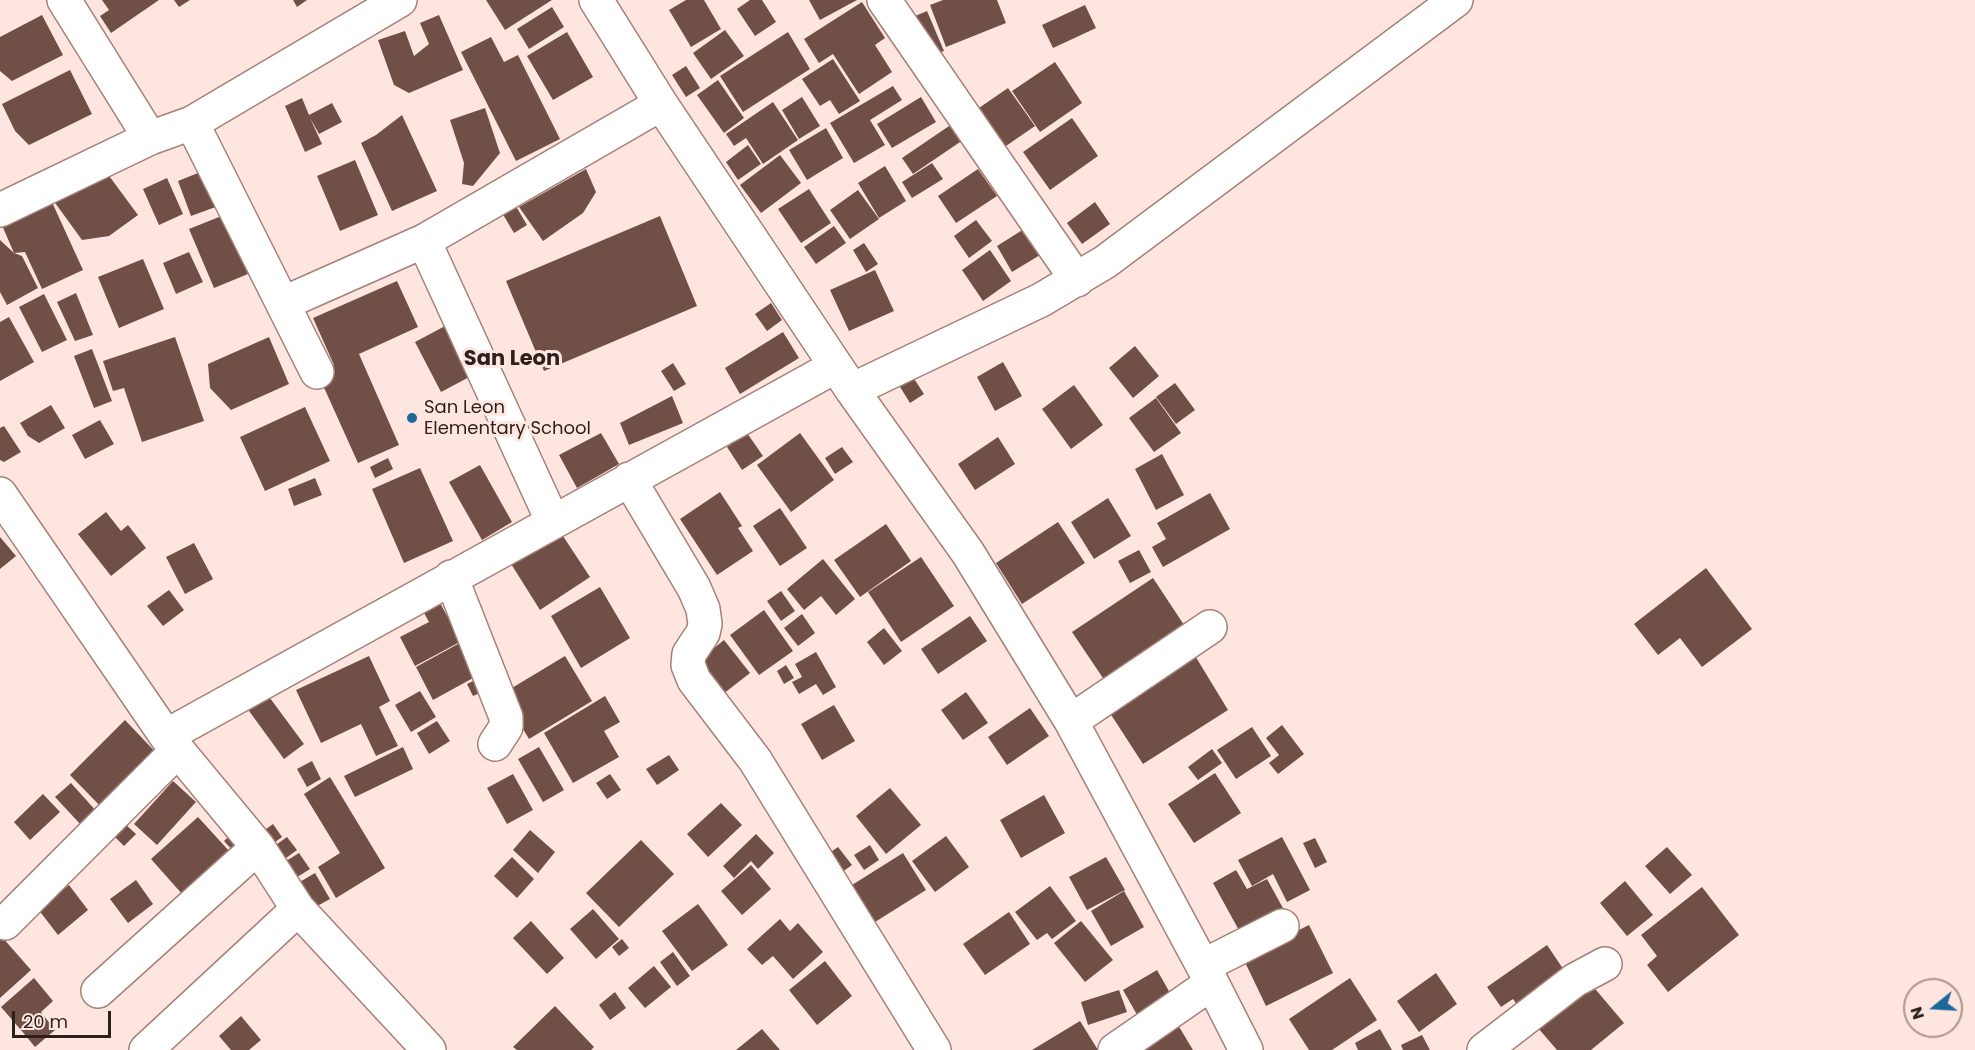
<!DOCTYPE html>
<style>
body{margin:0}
#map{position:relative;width:1975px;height:1050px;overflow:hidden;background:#fee5df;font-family:Poppins,sans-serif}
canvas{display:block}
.north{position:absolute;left:1903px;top:978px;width:60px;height:60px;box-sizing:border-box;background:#fee5df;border:2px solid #aa9691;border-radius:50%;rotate:252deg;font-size:16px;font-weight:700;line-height:24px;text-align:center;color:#2d1f1b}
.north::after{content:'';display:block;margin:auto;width:21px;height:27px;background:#1c689b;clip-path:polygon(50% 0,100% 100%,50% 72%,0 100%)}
.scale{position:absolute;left:12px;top:1011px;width:99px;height:27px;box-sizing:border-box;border:3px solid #2d1f1b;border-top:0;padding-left:8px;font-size:18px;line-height:21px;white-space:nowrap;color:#2d1f1b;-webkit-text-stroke:4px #fee5df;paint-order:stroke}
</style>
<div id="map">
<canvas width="1975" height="1050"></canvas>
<div class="north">N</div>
<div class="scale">20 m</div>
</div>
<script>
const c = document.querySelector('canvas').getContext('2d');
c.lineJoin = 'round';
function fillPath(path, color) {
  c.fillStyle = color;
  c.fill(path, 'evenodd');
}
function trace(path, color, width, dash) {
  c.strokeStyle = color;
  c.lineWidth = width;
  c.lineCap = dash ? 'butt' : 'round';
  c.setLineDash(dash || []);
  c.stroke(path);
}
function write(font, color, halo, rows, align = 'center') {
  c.font = font + ' Poppins,sans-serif';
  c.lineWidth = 6;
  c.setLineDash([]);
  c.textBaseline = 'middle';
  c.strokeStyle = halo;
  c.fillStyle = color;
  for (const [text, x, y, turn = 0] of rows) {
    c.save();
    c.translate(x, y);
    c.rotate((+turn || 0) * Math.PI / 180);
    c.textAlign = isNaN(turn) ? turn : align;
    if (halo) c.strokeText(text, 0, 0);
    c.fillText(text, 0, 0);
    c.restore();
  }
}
const building = new Path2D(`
 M102 0H159L111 33 100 16 109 10Z
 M174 0H190L179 7Z
 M293 0H307L297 7Z
 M486 0H552L505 30Z
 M686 0H704L721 29 691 47 669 10Z
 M750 0H762L776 22 755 36 737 9Z
 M809 0H857L820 20Z
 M943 0H997L1006 23 946 47 930 5Z
 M862 2 885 38 875 45 892 72 859 94 833 54 819 63 804 39Z
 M1085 5 1096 28 1053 48 1042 25Z
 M552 7 564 27 529 49 517 29Z
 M927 11 944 51 929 56 913 17Z
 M42 15 63 55 12 81 0 71V37Z
 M439 15 463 70 409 93 394 85 378 40 405 31 414 56 429 44 420 23Z
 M725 30 744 56 711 79 693 53Z
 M567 32 593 77 553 100 527 56Z
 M788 32 810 69 743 112 720 76Z
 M491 37 504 62 518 55 560 139 516 161 461 52Z
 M833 59 860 101 839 114 830 100 820 106 802 79Z
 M1055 62 1082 103 1040 132 1012 91Z
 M686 66 700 88 686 97 672 75Z
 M70 70 92 114 29 145 15 131 2 104Z
 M718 80 744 118 724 133 697 95Z
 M893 86 902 100 870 120 885 145 854 163 830 123Z
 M1008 88 1035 126 1003 148 976 110Z
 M802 97 820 126 799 139 782 110Z
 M921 97 936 122 892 148 877 124Z
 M302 98 309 115 332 103 342 122 319 134 310 118 322 144 305 152 285 106Z
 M773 102 798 140 763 164 746 138 734 146 726 134Z
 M485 108 500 153 473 186 462 184 464 163 450 120Z
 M402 115 437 191 392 211 361 143 376 135Z
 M1072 118 1098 156 1050 190 1023 152Z
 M952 124 963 140 913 174 902 158Z
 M826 128 843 158 807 180 789 150Z
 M748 145 761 164 738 180 726 162Z
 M780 155 801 183 761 213 740 185Z
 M355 160 378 215 340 231 317 176Z
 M932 163 943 179 912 198 902 182Z
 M101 165 138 215 109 236 82 240 53 200Z
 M885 166 906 201 879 218 858 183Z
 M208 169 221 205 191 216 178 181Z
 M586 169 596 192 583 213 543 241 519 207Z
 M978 169 997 196 956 223 938 196Z
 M167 178 183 214 159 225 143 189Z
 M809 189 831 223 801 243 778 209Z
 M858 190 879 219 850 239 830 210Z
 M51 200 83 270 42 289 25 252 14 253 1 223Z
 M1095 202 1110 224 1082 244 1067 223Z
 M514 203 527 225 514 233 501 211Z
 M224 215 248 274 214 288 189 229Z
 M660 216 697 306 544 371 506 281Z
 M976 220 992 241 969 258 954 236Z
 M834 226 846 243 816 264 804 247Z
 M1024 229 1040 255 1012 272 997 246Z
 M0 240 14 253 22 256 38 288 7 305 0 292Z
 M864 243 878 264 866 272 853 250Z
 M990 250 1011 281 983 301 962 270Z
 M189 252 203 282 176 294 163 263Z
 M143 259 164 309 119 328 98 277Z
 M875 270 894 311 849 331 830 290Z
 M397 281 418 327 359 354 399 445 358 463 317 372 334 365 313 318Z
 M76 293 93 335 75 341 57 302Z
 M44 294 67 340 42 352 19 307Z
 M771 303 782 320 767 331 755 314Z
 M9 317 34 362 0 381V322Z
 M447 325 473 375 441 392 415 342Z
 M783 332 799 358 740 394 725 368Z
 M175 337 204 421 142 442 124 388 113 391 103 361Z
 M269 337 289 384 231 410 210 388 208 364Z
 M1135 346 1159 376 1133 398 1109 368Z
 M92 349 112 401 94 408 74 356Z
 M1003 362 1022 396 995 411 977 377Z
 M673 363 686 384 674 391 661 371Z
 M911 374 924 394 910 403 897 382Z
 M1175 383 1195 410 1176 424 1156 397Z
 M1074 385 1103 425 1071 449 1042 409Z
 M672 396 683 423 629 445 620 423Z
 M1156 398 1181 433 1154 452 1129 418Z
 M51 405 65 428 39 443 28 436 20 423Z
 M305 407 330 461 265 491 240 437Z
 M100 420 114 444 85 459 72 435Z
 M4 426 21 452 4 462 0 460V428Z
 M601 433 619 464 577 488 559 455Z
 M747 433 763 456 742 470 727 447Z
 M800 433 834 480 791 512 757 465Z
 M998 437 1015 464 975 490 958 464Z
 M842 447 853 462 835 474 825 458Z
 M1162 454 1184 495 1156 510 1135 469Z
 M388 458 393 469 375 478 370 467Z
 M480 465 512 522 482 540 449 482Z
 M420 468 453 541 404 563 372 489Z
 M315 478 322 495 294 506 288 489Z
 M720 492 742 526 738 528 753 551 717 575 680 519Z
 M1210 493 1230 529 1163 567 1152 547 1166 539 1157 523Z
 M1108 498 1131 536 1094 559 1071 522Z
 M780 508 807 548 780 566 753 526Z
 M106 512 121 531 128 525 146 548 111 576 78 534Z
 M1058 522 1085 563 1022 604 996 563Z
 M886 524 911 561 860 597 834 560Z
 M557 527 590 577 540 610 508 559Z
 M0 537 16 556 0 569Z
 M194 543 213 579 185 594 166 557Z
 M1139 550 1151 572 1130 583 1118 561Z
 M921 557 954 606 901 642 868 592Z
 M823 559 855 599 836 615 821 596 804 610 787 589Z
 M1706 568 1752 629 1702 667 1680 638 1658 655 1634 624Z
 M1153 578 1188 631 1107 684 1072 632Z
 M600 587 630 638 581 668 551 616Z
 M169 590 184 610 163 626 147 606Z
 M781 591 795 611 781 621 767 601Z
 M439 601 447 616 457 610 471 636 415 666 400 637 429 622 423 611Z
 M764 610 793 651 759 675 730 635Z
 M802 614 815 633 798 646 784 628Z
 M970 616 987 641 938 674 921 649Z
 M884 628 902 651 884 665 867 642Z
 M467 639 484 672 433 700 416 667Z
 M724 640 750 673 718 698 692 666Z
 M816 652 836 687 823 695 816 684 799 694 792 682 802 677 795 664Z
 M1194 654 1228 710 1143 764 1108 710Z
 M369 656 390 701 379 707 398 746 376 756 361 724 321 743 296 690Z
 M565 656 592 701 529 739 502 694Z
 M786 665 794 678 784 684 777 671Z
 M479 678 485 691 473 696 467 684Z
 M264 690 304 744 284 759 244 704Z
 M420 691 436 717 411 732 395 705Z
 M966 692 988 723 963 740 941 710Z
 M605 696 620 722 604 731 619 757 573 783 544 733Z
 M834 705 855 741 822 760 801 724Z
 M1030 708 1049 736 1007 765 988 737Z
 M125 720 162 759 107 813 70 775Z
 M437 721 450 741 429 754 417 733Z
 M1282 725 1304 754 1278 774 1269 763 1279 755 1266 738Z
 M1252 727 1271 756 1236 779 1217 750Z
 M403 747 413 769 355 797 344 776Z
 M539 747 564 790 543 802 518 759Z
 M1212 749 1222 763 1198 780 1188 767Z
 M669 755 679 770 657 785 646 769Z
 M312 761 321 779 307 787 297 769Z
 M1215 773 1241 813 1194 843 1168 804Z
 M513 774 533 810 507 824 487 788Z
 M610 774 621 790 607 799 596 783Z
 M330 777 385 868 336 898 318 867 340 853 304 794Z
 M173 781 196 802 157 845 134 824Z
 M71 783 97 812 82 826 55 797Z
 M890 788 921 825 886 854 856 816Z
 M43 794 60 812 30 840 14 822Z
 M1044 795 1065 833 1021 858 1000 820Z
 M721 803 742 825 708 857 687 834Z
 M198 817 230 852 183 895 151 859Z
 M123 822 136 834 124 846 112 834Z
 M273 824 282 837 271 845 262 832Z
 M236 830 247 842 235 853 224 841Z
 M530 830 555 852 538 873 513 850Z
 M756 834 774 853 758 869 751 861 734 878 723 866Z
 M946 836 969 867 935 892 912 861Z
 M287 837 297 850 282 861 273 847Z
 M1282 837 1310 890 1287 902 1273 874 1252 886 1238 860Z
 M1315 838 1327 862 1315 868 1303 843Z
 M641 840 674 874 619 927 586 893Z
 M870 845 879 860 864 870 854 855Z
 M838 847 852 865 838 875 825 856Z
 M1667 847 1692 875 1670 894 1645 866Z
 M299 853 310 869 294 879 283 863Z
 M903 853 926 890 875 922 852 885Z
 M512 857 534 879 517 898 494 876Z
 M1106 857 1125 890 1087 910 1069 877Z
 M751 865 771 889 742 915 721 891Z
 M1236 870 1247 889 1267 879 1284 910 1241 934 1213 883Z
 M315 873 330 899 308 911 293 886Z
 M136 880 153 904 128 923 110 899Z
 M1625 881 1653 915 1627 936 1600 903Z
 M69 885 88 910 58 935 38 909Z
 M1050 886 1076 921 1052 939 1047 933 1037 940 1015 912Z
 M1702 887 1739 935 1668 992 1647 965 1657 956 1641 935Z
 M1124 891 1144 927 1111 946 1091 911Z
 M698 904 728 945 692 971 662 931Z
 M593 909 619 939 596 959 570 929Z
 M1009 912 1030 944 985 975 963 944Z
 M780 919 790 931 798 923 823 952 793 979 773 956 762 965 747 949Z
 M531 921 564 958 547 974 513 938Z
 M1081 921 1113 960 1085 982 1054 943Z
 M1309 925 1333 973 1266 1006 1243 958Z
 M2 937 31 970 0 998V939Z
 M622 939 629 948 619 956 612 947Z
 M1547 945 1570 979 1522 1012 1513 999 1501 1007 1487 987Z
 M673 952 690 976 677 986 660 962Z
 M825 961 852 996 817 1025 789 990Z
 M654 966 671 987 645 1008 628 988Z
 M1157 970 1174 1000 1140 1020 1123 990Z
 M1436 973 1457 1004 1419 1032 1397 1001Z
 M34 978 53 1001 41 1012 55 1030 35 1047 21 1030 37 1015 20 1029 1 1007Z
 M1350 978 1377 1020 1332 1050H1309L1289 1019Z
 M1591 984 1624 1023 1591 1050H1557L1538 1028Z
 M1119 990 1127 1012 1088 1025 1081 1002Z
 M615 992 626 1008 610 1020 599 1005Z
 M555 1006 594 1047 591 1050H517L513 1047Z
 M241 1016 261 1040 249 1050H231L219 1036Z
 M1175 1020 1193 1050H1130Z
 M1080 1021 1098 1050H1032Z
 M762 1029 780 1050H736Z
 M1380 1029 1392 1050H1358L1355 1043Z
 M1422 1035 1430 1050H1403L1401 1045Z`);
const minor = new Path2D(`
 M64 0 150 138
 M596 0 661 104 852 390 968 553 1071 721 1212 983 1246 1050
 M884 0 1077 280
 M192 123 317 372
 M0 210 150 138 192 123 400 0
 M424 241 553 522
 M284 303 424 241 661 104
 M852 390 1041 300 1105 262 1456 0
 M629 479 694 588 703 609 705 624 703 633 689 654 688 665 694 680 755 760 934 1050
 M0 494 166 736 258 847 298 909 429 1050
 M451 577 506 717V727L495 744
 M1071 721 1210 627
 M166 736 836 366
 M5 923 177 751
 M1203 966 1282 926
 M98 991 258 847
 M146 1050 298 909
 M1115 1050 1212 983
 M1484 1050 1575 980 1605 964`);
const markers = [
 [412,418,6,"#1c689b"]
];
const poiNames = [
 ["San Leon",424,408],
 ["Elementary School",424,429]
];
const quarterNames = [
 ["San Leon",512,360]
];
fillPath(building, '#704f47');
trace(minor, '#a58178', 36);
trace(minor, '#fff', 33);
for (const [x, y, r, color] of markers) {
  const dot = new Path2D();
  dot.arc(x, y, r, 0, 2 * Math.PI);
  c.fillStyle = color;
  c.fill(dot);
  trace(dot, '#fee5df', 2);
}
write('18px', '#2d1f1b', '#fee5df', poiNames, 'left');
write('bold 21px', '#2d1f1b', '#fee5df', quarterNames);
</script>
